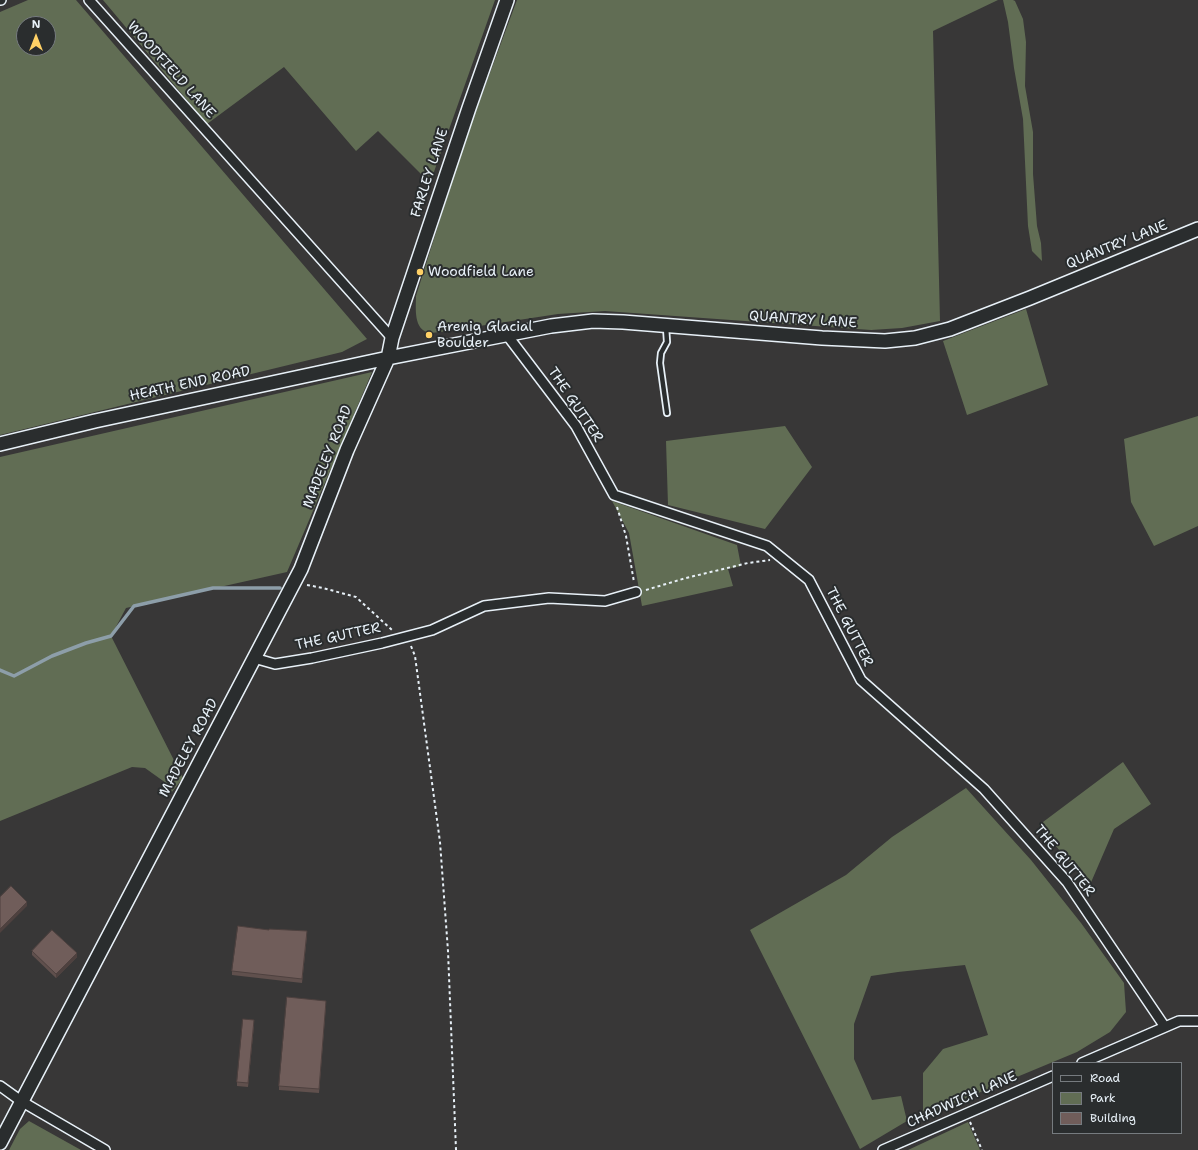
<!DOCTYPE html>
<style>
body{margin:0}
#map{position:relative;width:1198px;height:1150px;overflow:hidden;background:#383737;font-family:"Shantell Sans",sans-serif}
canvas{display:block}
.legend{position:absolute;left:1052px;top:1062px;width:130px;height:72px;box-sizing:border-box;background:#2a2d2e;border:1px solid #767b7f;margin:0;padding:5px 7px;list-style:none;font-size:12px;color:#e8f1f8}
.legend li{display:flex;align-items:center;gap:8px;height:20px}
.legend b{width:20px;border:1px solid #767b7f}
.north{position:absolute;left:16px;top:16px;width:40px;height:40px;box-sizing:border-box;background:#2a2d2e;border:1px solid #767b7f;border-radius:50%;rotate:0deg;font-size:11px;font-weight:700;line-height:16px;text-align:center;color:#e8f1f8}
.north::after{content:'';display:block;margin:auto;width:14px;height:18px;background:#ffd166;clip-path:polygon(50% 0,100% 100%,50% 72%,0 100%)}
</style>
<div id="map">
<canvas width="1198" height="1150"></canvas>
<ul class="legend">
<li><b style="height:5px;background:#2a2d2e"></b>Road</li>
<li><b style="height:11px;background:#616d54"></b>Park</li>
<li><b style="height:11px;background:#705d5a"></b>Building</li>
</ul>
<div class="north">N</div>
</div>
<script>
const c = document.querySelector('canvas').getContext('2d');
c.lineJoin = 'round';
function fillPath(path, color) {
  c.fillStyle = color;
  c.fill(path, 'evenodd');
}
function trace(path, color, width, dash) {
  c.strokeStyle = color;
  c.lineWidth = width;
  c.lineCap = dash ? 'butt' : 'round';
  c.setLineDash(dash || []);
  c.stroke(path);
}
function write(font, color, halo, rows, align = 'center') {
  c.font = font + ' "Shantell Sans",sans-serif';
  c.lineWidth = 4;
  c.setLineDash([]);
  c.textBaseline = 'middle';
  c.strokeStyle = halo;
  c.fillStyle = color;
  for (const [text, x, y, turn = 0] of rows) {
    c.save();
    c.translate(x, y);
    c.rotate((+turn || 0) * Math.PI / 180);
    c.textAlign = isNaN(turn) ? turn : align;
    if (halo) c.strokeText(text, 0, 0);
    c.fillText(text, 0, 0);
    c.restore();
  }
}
const green = new Path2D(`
 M28 0H76L367 339 342 352 0 435V12ZM24 24H48V48H24Z
 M103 0H495L430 183 378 131 356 151 284 67 207 124Z
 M517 0H998L933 31 940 321 902 328 871 330 605 311 558 314 440 332C437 332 433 333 430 333 413 330 416 308 416 296L464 143Z
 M1003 0H1013L1015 1 1023 19 1026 42 1025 86 1033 132V174L1037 226 1041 243 1042 261 1032 251 1028 226 1023 119 1014 68 1008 22Z
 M1026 309 1048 385 967 415 943 341Z
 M372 372 287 572 126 608 111 636 183 778 168 797 166 783 145 768 132 767 0 821V457Z
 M1198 416V526L1154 546 1131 502 1124 439Z
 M785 426 812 467 765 529 668 505 666 441Z
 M612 501 737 545 741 566 728 569 733 586 642 606 629 533Z
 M1123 762 1151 804 1114 829 1089 887 1039 825Z
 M966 788 1031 860 1081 923 1124 983 1126 1012 1110 1032 1077 1052 923 1116V1073L943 1049 988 1035 965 965 898 972 871 976 854 1024V1059L872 1100 901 1096 907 1121 860 1149 750 930 846 875 892 837Z
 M29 1121 81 1150H9L20 1129Z
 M968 1122 980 1150H908Z`);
const stream = new Path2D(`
 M0 670 14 676 52 656 86 643 111 636 134 606 213 588H280`);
const path = new Path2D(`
 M617 507 626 536 634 582
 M307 585 323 588 356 597 392 630
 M646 590 686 578 748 563 770 560
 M411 646 415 656 440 842 448 951 456 1150
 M970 1122 982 1150`);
const lane = new Path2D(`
 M666 327 667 342 661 353 660 363 667 413`);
const street = new Path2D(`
 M0 0H1
 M89 0 392 338
 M507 335 576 426 614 495 767 546 809 580 861 680 984 789 1067 882 1165 1027
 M254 658 275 664 312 658 382 643 432 630 484 606 549 598 605 601 636 592
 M1082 1063 1179 1021H1198
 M0 1086 21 1101 105 1150
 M883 1150 1053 1076`);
const secondary = new Path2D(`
 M0 444 95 421 388 358 551 326 593 321 623 322 822 338 885 341 915 338 950 329 1030 298 1198 229
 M0 1143 301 569 347 450 388 358 392 338 469 108 507 0`);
const wall = new Path2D(`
 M269 930 307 935 302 983 232 975V971Z
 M32 951 77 957 56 978 32 955Z
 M326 1004 319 1093 279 1090V1086Z
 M254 1024 248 1087 237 1086V1082Z`);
const shadedWall = new Path2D(`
 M27 902V906L0 933V929Z
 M77 953V957L56 978V974Z
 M254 1020V1024L248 1087V1083Z`);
const building = new Path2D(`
 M11 886 27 902 0 929V897Z
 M238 926 269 930V929L307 931 302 979 232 971Z
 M52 930 77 953 56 974 32 951Z
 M287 997 326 1001 319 1089 279 1086Z
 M243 1019 254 1020 248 1083 237 1082Z`);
const markers = [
 [420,272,4,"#ffd166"],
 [429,335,4,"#ffd166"]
];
const streetNames = [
 ["WOODFIELD LANE",171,70,48],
 ["FARLEY LANE",430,173,-72],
 ["QUANTRY LANE",1117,245,-22],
 ["QUANTRY LANE",803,320,4],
 ["HEATH END ROAD",190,384,-12],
 ["THE GUTTER",575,405,56],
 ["MADELEY ROAD",328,457,-68],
 ["THE GUTTER",849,627,63],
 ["THE GUTTER",338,637,-12],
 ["MADELEY ROAD",189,748,-62],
 ["THE GUTTER",1064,861,51],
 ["CHADWICH LANE",962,1100,-24]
];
const poiNames = [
 ["Woodfield Lane",428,272],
 ["Arenig Glacial",437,327],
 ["Boulder",437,343]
];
fillPath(green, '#616d54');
trace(stream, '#8d9ea9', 3.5);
trace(lane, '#e8f1f8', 8);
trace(street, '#e8f1f8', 12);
trace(secondary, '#e8f1f8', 16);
trace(path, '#e8f1f8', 2, [3, 3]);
trace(lane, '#2a2d2e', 4.5);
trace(street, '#2a2d2e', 9);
trace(secondary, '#2a2d2e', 13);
fillPath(wall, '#60504d');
fillPath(shadedWall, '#4e413f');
fillPath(building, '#705d5a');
trace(building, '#4e413f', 1);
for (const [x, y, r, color] of markers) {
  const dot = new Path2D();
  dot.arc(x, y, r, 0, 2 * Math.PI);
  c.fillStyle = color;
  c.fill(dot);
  trace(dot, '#2a2d2e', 1.5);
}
write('14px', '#e8f1f8', '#2a2d2e', streetNames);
write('14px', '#e8f1f8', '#2a2d2e', poiNames, 'left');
</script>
